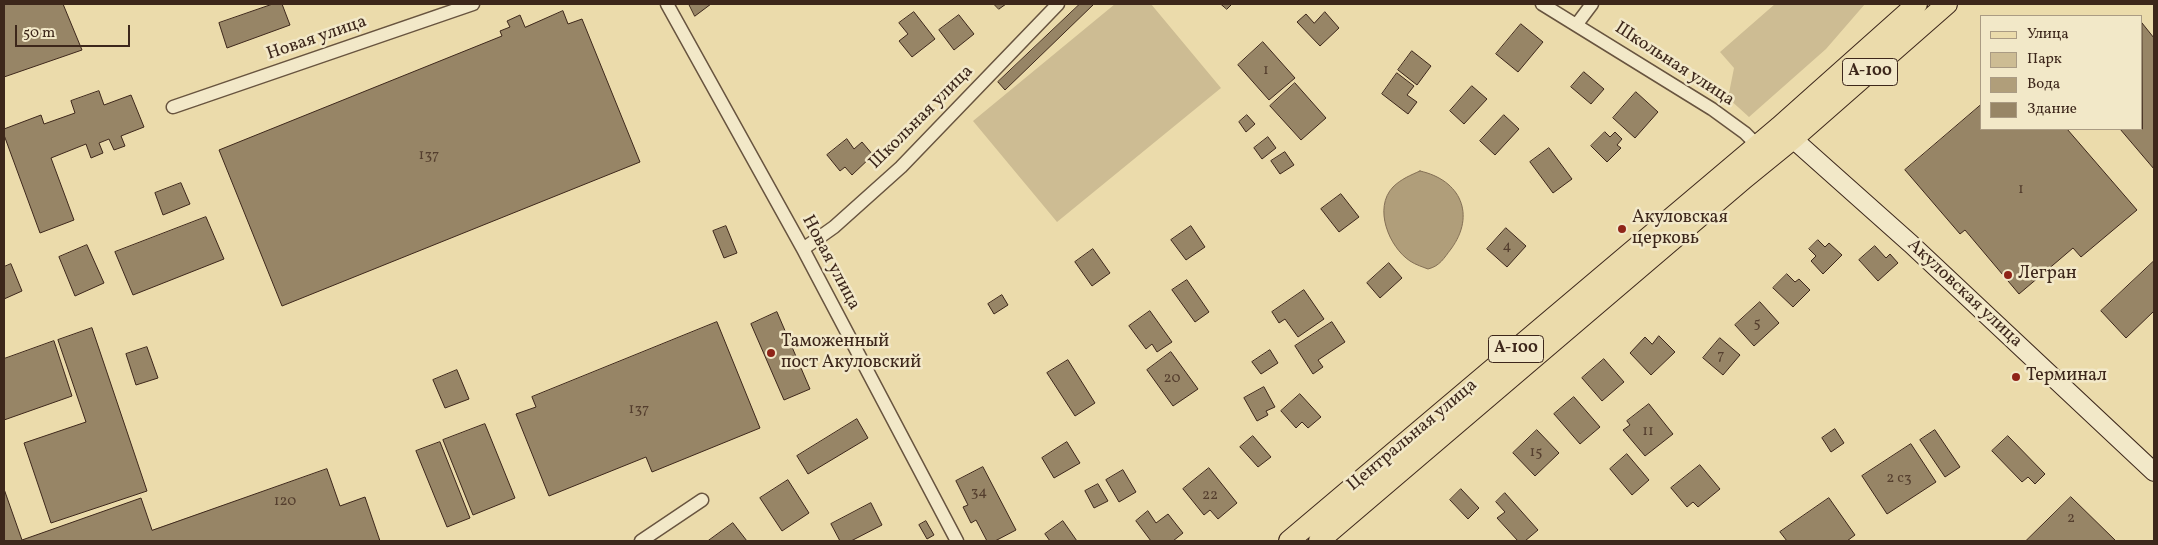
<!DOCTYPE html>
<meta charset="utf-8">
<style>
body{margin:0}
#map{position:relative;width:2158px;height:545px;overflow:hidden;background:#ebdbab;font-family:Vollkorn,serif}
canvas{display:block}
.frame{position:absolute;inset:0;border:5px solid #3d271b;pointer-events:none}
.legend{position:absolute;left:1980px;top:15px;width:162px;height:115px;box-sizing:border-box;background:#f2e8c8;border:1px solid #aa9b83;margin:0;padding:6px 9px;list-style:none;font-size:15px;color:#3d271b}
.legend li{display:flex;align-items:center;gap:10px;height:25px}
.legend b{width:25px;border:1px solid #aa9b83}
.scale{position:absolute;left:15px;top:25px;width:115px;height:22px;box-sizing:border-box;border:2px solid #3d271b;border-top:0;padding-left:6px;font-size:15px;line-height:18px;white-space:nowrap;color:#3d271b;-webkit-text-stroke:4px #f2e8c8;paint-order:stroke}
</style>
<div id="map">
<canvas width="2158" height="545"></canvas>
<div class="frame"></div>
<ul class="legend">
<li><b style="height:6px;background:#ebdbab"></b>Улица</li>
<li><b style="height:14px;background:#cdbc93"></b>Парк</li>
<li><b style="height:14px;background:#b09e7a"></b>Вода</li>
<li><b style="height:14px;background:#978566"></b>Здание</li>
</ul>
<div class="scale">50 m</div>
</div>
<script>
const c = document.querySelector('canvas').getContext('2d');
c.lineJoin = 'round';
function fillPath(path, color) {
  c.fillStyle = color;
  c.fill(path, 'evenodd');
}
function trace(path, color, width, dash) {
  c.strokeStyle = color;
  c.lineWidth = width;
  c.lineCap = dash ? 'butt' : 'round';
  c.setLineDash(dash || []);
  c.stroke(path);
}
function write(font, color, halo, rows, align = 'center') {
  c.font = font + ' Vollkorn,serif';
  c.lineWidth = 5;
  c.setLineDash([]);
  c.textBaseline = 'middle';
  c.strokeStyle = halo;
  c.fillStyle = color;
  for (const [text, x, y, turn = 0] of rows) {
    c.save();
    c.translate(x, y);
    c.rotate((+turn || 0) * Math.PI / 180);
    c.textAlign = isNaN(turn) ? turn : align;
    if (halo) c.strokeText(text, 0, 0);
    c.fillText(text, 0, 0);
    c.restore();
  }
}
const green = new Path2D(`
 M1115 4H1151L1221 88 1057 222 973 121Z
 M1775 4H1865L1826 49 1749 117 1728 98 1734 68 1720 52Z`);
const water = new Path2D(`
 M1420 171C1461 180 1476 215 1451 249 1444 258 1440 266 1428 269 1423 267 1416 265 1410 261 1389 247 1373 208 1393 187 1401 179 1411 175 1420 171Z`);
const building = new Path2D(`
 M4 4H63L82 50 4 77Z
 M273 4H282L290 25 227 48 219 23Z
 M689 4H711L695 16Z
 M994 4H1006L999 9Z
 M1080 4H1094L1005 90 998 82Z
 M1221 4H1232L1227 9Z
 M563 11 568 24 582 19 640 162 282 306 219 150 502 36 500 31 510 27 507 21 520 15 525 27Z
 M914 12 935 39 912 57 899 41 908 34 899 23Z
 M1325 12 1339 28 1320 46 1297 22 1306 14 1314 23Z
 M959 15 974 34 954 50 939 30Z
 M2142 23 2154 38V169L2120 129H2142Z
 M1521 24 1543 42 1518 72 1496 54Z
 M1263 42 1295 78 1269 100 1238 65Z
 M1412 51 1431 66 1417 85 1398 70Z
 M1584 72 1604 89 1591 104 1571 87Z
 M1397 73 1414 86 1407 95 1417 102 1408 114 1382 94Z
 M1295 83 1326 118 1301 140 1270 106Z
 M1472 86 1487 99 1464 124 1450 111Z
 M99 91 104 105 131 95 144 127 121 136 125 146 114 150 109 139 99 143 103 153 91 158 86 144 51 158 74 220 40 233 4 135V129L41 115 44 124 75 113 71 101Z
 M1636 92 1658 112 1635 138 1613 118Z
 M1982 104V129H2067L2137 210 2081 257 2073 248 2019 294 1965 230 1960 234 1905 170Z
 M1247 115 1255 124 1246 132 1239 122Z
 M1504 115 1519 129 1495 155 1480 141Z
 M1605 132 1610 137 1615 132 1622 139 1617 145 1621 148 1607 162 1591 146Z
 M1268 137 1276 148 1262 159 1254 148Z
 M847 139 854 149 862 142 873 155 852 175 845 167 840 171 827 155Z
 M1549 148 1572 179 1553 193 1530 162Z
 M1285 152 1294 165 1280 174 1271 161Z
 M181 183 190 204 163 215 155 193Z
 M1341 194 1359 217 1339 232 1321 209Z
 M206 217 224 259 133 295 115 252Z
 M726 226 737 253 724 258 713 231Z
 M1191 226 1205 247 1186 260 1171 240Z
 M1506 228 1526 246 1507 267 1487 249Z
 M1818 240 1825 247 1829 243 1842 255 1823 274 1811 261 1816 256 1809 249Z
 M87 245 104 283 75 296 59 257Z
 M1875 246 1886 258 1890 254 1898 263 1878 281 1859 260Z
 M1093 249 1110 273 1092 286 1075 262Z
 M2154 261V311L2126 338 2101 311Z
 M1389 263 1402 278 1380 298 1367 283Z
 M11 264 22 291 4 299V267Z
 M1787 274 1795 282 1799 279 1810 290 1793 307 1773 288Z
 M1187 280 1209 312 1195 322 1172 290Z
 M1304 290 1324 319 1298 337 1285 319 1279 323 1272 312Z
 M1002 295 1008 305 994 314 988 304Z
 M1760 302 1779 323 1754 346 1735 325Z
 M1150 311 1172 342 1157 352 1152 344 1146 349 1129 326Z
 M777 312 810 389 784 400 751 324Z
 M717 322 760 428 652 472 646 457 549 496 516 414 536 407 532 397Z
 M1332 322 1345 342 1318 360 1323 367 1313 374 1295 346Z
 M92 328 147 491 51 523 24 443 86 422 58 340Z
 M1659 336 1675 352 1651 375 1630 353 1645 337 1652 344Z
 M1720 338 1740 355 1723 375 1703 358Z
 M54 341 72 396 4 420V359Z
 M147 347 158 378 136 385 126 354Z
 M1270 350 1278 363 1261 374 1252 362Z
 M1171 352 1198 389 1173 406 1147 370Z
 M1604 359 1624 382 1602 401 1582 378Z
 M1068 360 1095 403 1075 416 1047 373Z
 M457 370 469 399 445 408 433 380Z
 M1264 387 1275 407 1266 411 1268 415 1257 421 1244 398Z
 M1300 394 1321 417 1308 428 1302 422 1296 428 1281 411Z
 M1574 397 1600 427 1580 444 1554 414Z
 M1649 404 1673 434 1645 456 1623 430 1630 425 1627 421Z
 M857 419 868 438 808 474 797 456Z
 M485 424 515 498 473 515 443 440Z
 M1835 429 1844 443 1831 452 1822 438Z
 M1537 430 1559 453 1535 476 1513 453Z
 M1935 430 1960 467 1945 477 1920 440Z
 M1253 436 1271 457 1258 467 1240 447Z
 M2008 436 2045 474 2035 484 2028 477 2022 482 1992 451Z
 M440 442 470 518 447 527 416 451Z
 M1067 442 1080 463 1054 478 1042 458Z
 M1911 444 1936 482 1887 514 1862 476Z
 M1627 454 1649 480 1632 495 1610 469Z
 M1700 465 1720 489 1698 507 1693 502 1687 507 1671 488Z
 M983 467 1016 530 995 541H987L976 520 971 523 963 507 968 505 956 481Z
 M1209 468 1237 503 1218 519 1210 510 1204 515 1183 489Z
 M327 469 340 506 365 497 380 541H4V489L22 540 141 498 152 530Z
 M1123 470 1136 492 1119 502 1106 480Z
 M788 480 809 513 782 531 760 498Z
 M1098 484 1108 501 1094 508 1085 491Z
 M1461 489 1479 508 1468 519 1450 500Z
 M1505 493 1538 530 1525 541H1518L1497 518 1505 512 1496 502Z
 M2071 497 2116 541H2026Z
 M1829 498 1855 535 1847 541H1787L1780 532Z
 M871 503 882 525 851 541H840L831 524Z
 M1148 511 1156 523 1168 514 1183 533 1173 541H1151L1136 521Z
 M926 521 934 535 927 539 919 525Z
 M1063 521 1077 541H1050L1045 534Z
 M733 523 747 541H708Z`);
const street = new Path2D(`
 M667 4 803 249 957 541
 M1542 4 1712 109 1745 133 1757 145
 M1577 24 1592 4
 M173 107 473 4
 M803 249 834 227 901 167 1058 4
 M641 541 702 500`);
const secondary = new Path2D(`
 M1783 130 1911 244 2154 472`);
const primary = new Path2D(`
 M1289 541 1779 127 1917 4
 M1319 541 1744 179 1793 139 1947 4`);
const markers = [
 [1622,229,5,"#8f2418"],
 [2008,275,5,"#8f2418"],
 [771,353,5,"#8f2418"],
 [2016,377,5,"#8f2418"]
];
const numberNames = [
 ["1",1266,71],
 ["137",429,156],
 ["1",2021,190],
 ["4",1507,247],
 ["5",1757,324],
 ["7",1721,356],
 ["20",1172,379],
 ["137",639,410],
 ["11",1648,432],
 ["15",1536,453],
 ["2 с3",1899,479],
 ["34",979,493],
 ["22",1210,496],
 ["120",285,502],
 ["2",2071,519]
];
const shields = [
 [1870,72,55],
 [1516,349,55]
];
const shieldNames = [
 ["А-100",1870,72],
 ["А-100",1516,349]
];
const streetNames = [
 ["Новая улица",317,39,-19],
 ["Школьная улица",1674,65,33],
 ["Школьная улица",922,118,-45],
 ["Новая улица",830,263,62],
 ["Акуловская улица",1964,294,43],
 ["Центральная улица",1413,436,-40]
];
const poiNames = [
 ["Акуловская",1632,219],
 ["церковь",1632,240],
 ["Легран",2018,275],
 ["Таможенный",781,343],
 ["пост Акуловский",781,364],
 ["Терминал",2026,377]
];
fillPath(green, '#cdbc93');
fillPath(water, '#b09e7a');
trace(water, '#826e54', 1);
fillPath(building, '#978566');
trace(building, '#3d271b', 1);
trace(street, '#68543f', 15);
trace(secondary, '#3d271b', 20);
trace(primary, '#3d271b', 22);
trace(street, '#f2e8c8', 12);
trace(secondary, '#f2e8c8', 18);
trace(primary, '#ebdbab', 20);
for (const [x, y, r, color] of markers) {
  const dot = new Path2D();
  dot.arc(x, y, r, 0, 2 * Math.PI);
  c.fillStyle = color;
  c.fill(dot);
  trace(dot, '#f2e8c8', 2);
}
write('15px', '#543e2e', null, numberNames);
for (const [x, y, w] of shields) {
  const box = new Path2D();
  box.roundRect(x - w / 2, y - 13.5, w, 27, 4);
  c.fillStyle = '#f2e8c8';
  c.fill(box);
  trace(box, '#3d271b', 1);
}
write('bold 16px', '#3d271b', null, shieldNames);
write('18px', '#3d271b', '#f2e8c8', streetNames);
write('18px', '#3d271b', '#f2e8c8', poiNames, 'left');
</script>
